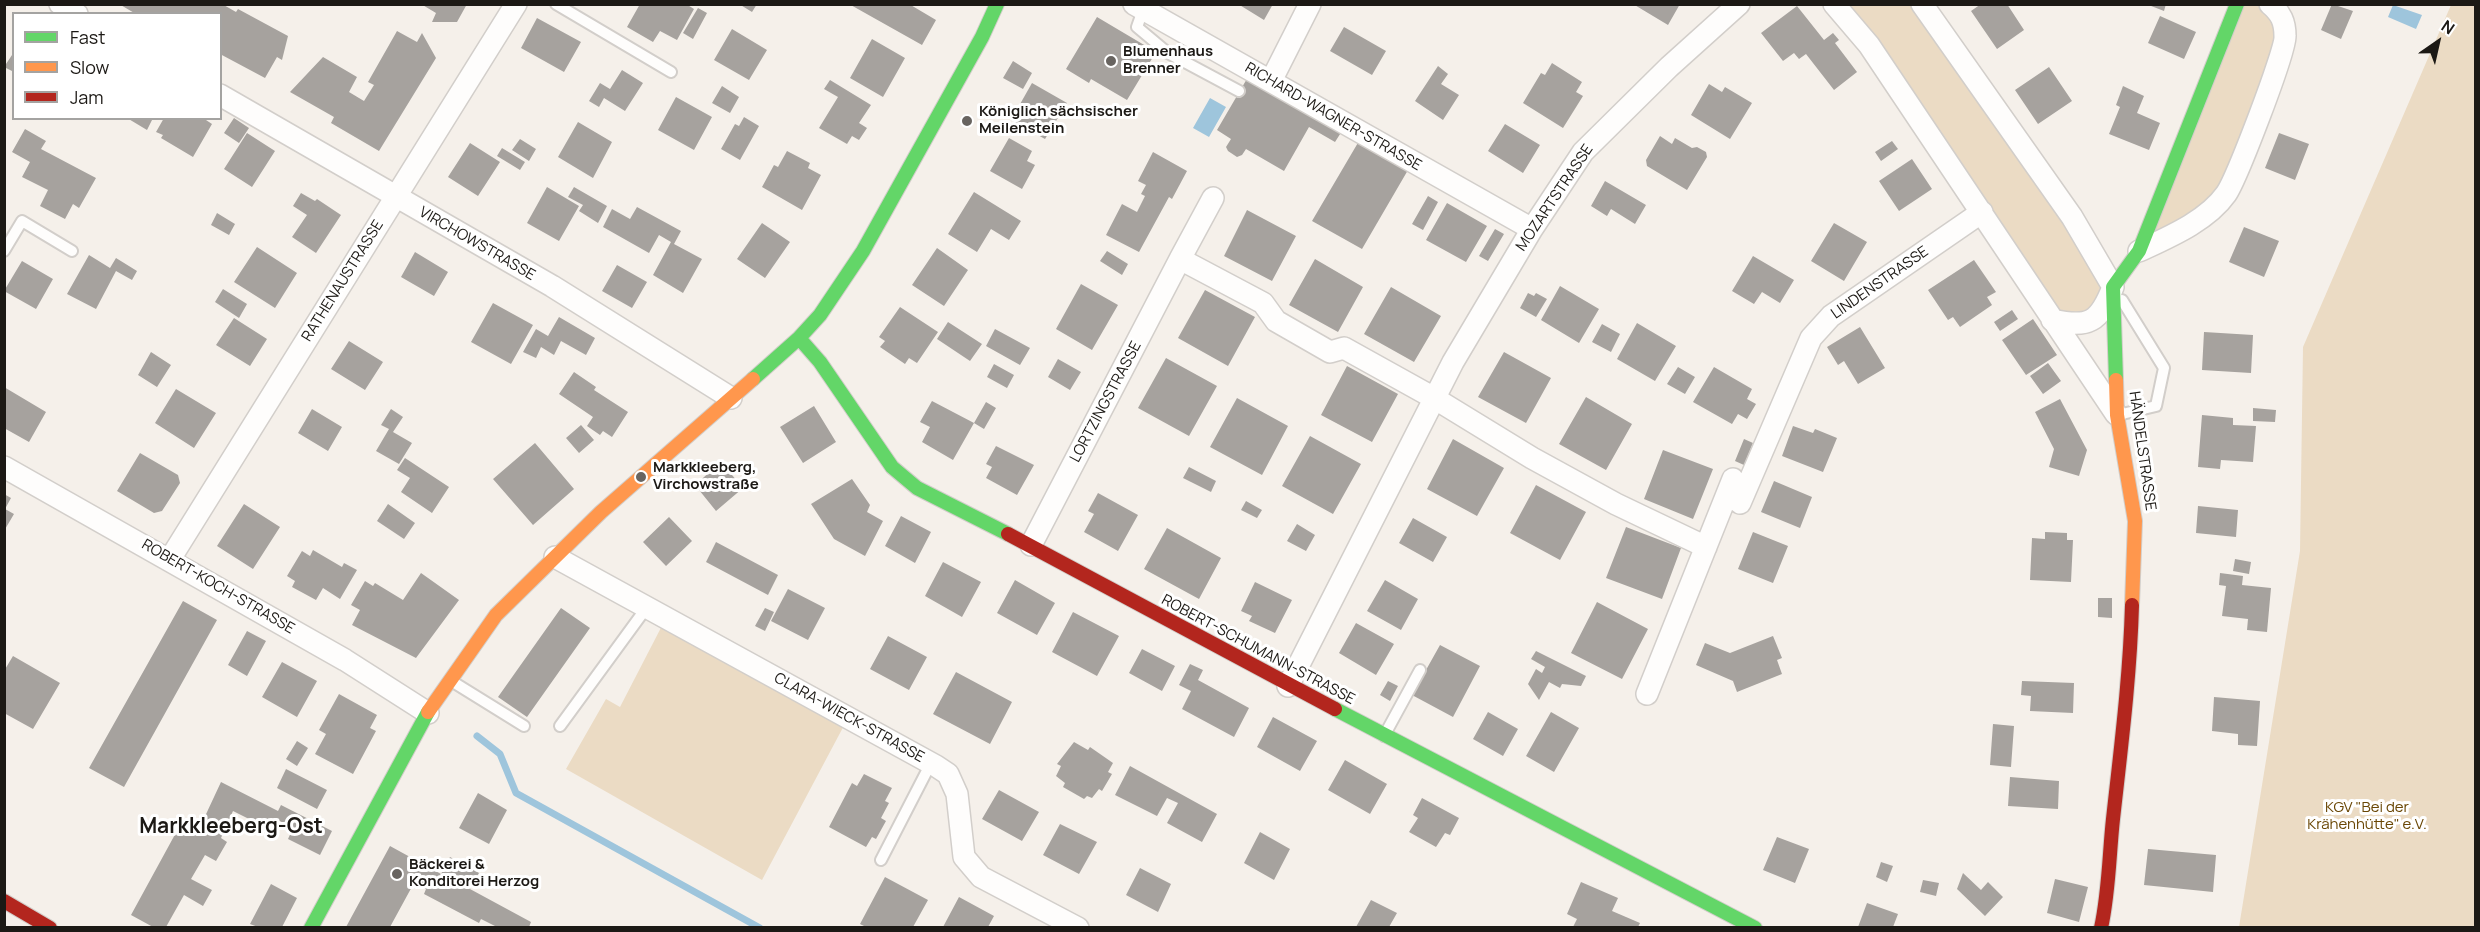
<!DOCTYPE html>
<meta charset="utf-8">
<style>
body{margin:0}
#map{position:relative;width:2480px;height:932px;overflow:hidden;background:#f5f0ea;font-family:Manrope,sans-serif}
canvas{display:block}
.frame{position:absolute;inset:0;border:6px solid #1c1915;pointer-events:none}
.legend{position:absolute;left:12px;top:12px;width:210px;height:108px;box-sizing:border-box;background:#fff;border:2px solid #a4a3a1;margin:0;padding:8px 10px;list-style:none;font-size:18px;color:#1c1915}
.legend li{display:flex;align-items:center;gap:12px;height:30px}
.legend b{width:30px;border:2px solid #a4a3a1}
.north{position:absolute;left:2408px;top:12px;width:60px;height:60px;-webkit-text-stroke:4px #fff;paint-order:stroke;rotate:34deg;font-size:16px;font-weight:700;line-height:24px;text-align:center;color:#1c1915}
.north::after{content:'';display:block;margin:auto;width:21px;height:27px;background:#1c1915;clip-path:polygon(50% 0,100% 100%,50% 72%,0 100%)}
</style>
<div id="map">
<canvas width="2480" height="932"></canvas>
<div class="frame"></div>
<ul class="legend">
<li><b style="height:8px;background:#63d668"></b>Fast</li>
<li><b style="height:8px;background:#ff974d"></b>Slow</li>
<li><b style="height:8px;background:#b3261e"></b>Jam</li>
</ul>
<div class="north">N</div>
</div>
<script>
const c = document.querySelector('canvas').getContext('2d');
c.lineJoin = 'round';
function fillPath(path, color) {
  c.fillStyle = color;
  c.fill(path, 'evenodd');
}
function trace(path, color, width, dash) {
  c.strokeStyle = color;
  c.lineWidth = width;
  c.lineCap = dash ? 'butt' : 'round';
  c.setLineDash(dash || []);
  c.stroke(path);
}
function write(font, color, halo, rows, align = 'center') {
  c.font = font + ' Manrope,sans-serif';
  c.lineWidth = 6;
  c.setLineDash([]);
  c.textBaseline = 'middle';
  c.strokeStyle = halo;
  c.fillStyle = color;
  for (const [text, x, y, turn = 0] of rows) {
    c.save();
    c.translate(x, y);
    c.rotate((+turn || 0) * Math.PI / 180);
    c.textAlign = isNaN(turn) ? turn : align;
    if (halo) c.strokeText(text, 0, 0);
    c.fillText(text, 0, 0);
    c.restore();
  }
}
const green = new Path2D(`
 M1834 5H1922L2113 287 2106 307 2052 320Z
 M2237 5H2270L2282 17 2227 193 2139 251Z
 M2451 5H2476L2475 927H2239L2300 551 2303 347Z
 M666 618 848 718 762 880 566 769 606 699 620 707Z`);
const water = new Path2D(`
 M2393 5 2422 15 2416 29 2388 17Z
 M1210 98 1226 107 1209 137 1193 128Z`);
const stream = new Path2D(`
 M477 736 500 754 516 793 760 928`);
const building = new Path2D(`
 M119 4H222L236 12 238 9 288 36 282 60 277 57 265 78 220 54V14H136Z
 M421 4H467L457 22H432L436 13Z
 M640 4H686L694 9 677 40 660 31 653 42 627 27Z
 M739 4H757L752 12Z
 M849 4H909L936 20 922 45Z
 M1238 4H1273L1264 20Z
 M1633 4H1680L1668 25Z
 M1981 4H2007L2024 30 1997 49 1971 11Z
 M2146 4H2166L2164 11Z
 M2332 4 2353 11 2341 39 2321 30Z
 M1797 6 1824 40 1833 33 1839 40 1835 43 1857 72 1834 90 1806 54 1799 59 1794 53 1783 61 1761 33Z
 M698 8 707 13 693 39 683 33Z
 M2160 16 2196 32 2184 59 2148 43Z
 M1097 17 1156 52 1127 100 1091 79 1089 83 1066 69Z
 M537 18 581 42 564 72 521 48Z
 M1344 27 1386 51 1372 75 1330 51Z
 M732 29 767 50 749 80 714 60Z
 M397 31 417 42 422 33 436 58 379 151 331 123 334 117 290 92 323 57 357 77 349 92 364 101 374 85 368 82Z
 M872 39 905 58 883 97 850 78Z
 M14 52V72L4 67Z
 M1013 61 1032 73 1023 89 1003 78Z
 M1552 63 1582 82 1576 92 1583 96 1563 128 1523 103 1541 73 1545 75Z
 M1438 66 1448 74 1441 84 1459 95 1443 120 1415 101Z
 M2049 67 2072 101 2038 124 2015 90Z
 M622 70 643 83 625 111 604 98 599 107 589 101 600 83 610 89Z
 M1248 77 1342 131 1335 142 1309 127 1284 171 1246 149 1242 155 1237 157 1228 151 1226 147 1231 139 1217 130Z
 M830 80 871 105 859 123 867 128 859 140 852 136 847 144 819 128 838 97 824 89Z
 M1032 83 1067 103 1045 139 1011 120Z
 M1709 84 1722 92 1725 87 1752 103 1730 139 1691 115Z
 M722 86 739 97 730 113 712 103Z
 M2123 86 2144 96 2137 113 2160 123 2149 150 2109 134 2120 107 2116 105Z
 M676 97 712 117 694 150 658 130Z
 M744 117 759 126 740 160 721 149 735 124 739 126Z
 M127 118H153L147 130Z
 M164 118H203L212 124 193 157 161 138 163 135 156 132Z
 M234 118 249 128 239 143 224 133Z
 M578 122 612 142 593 178 558 157Z
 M1505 124 1540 145 1523 173 1488 151Z
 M25 129 46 141 41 149 96 178 79 208 73 204 65 219 40 206 48 190 22 177 30 162 12 152Z
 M247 133 275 151 252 187 224 169Z
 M2279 133 2309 144 2295 180 2265 168Z
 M1660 136 1672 144 1675 138 1692 148 1697 147 1706 152 1707 157 1687 190 1647 166 1646 160Z
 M1009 138 1032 151 1027 161 1035 165 1022 189 990 171Z
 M520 139 536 149 529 161 512 150Z
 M1359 141 1408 170 1362 249 1312 221Z
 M1892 141 1898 149 1881 161 1875 152Z
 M470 143 500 162 478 196 448 177Z
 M502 148 525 162 520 170 497 156Z
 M787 151 810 163 808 168 821 175 802 210 762 187 774 165 778 167Z
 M1153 152 1187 171 1172 199 1169 197 1139 252 1106 235 1122 204 1137 212 1145 196 1141 194 1146 185 1138 181Z
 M1912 159 1932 189 1899 211 1879 181Z
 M1605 181 1646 205 1635 224 1611 209 1607 216 1591 206Z
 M547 187 579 206 559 241 527 223Z
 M574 187 607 206 598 223 579 211 583 205 568 197Z
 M974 192 1021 221 1009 240 991 229 977 252 948 234Z
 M301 193 315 201 317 199 341 215 316 253 292 237 307 215 293 206Z
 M1428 196 1438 202 1423 230 1412 224Z
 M1447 203 1487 226 1466 262 1426 240Z
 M637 207 681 231 674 244 702 259 683 293 653 275 671 242 659 235 649 253 603 227 612 209 630 219Z
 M1247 210 1296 236 1272 281 1224 256Z
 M217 213 235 224 229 235 211 225Z
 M762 223 790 242 765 278 737 259Z
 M1834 223 1867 242 1844 281 1811 261Z
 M2244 227 2279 241 2264 277 2229 262Z
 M1495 229 1504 234 1488 261 1479 256Z
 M257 247 297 273 275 308 234 282Z
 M937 248 968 270 944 306 912 285Z
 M1107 251 1128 264 1122 275 1100 261Z
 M415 252 448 272 434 296 401 277Z
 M89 255 110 268 116 258 137 271 132 280 116 271 96 309 67 294Z
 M1753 256 1794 280 1780 303 1762 292 1754 304 1732 291Z
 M1315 259 1363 287 1338 332 1289 305Z
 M1974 260 1996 292 1987 297 1992 305 1960 327 1953 317 1948 320 1928 290Z
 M22 261 53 279 36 309 4 291Z
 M617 265 647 282 632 308 602 291Z
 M1081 284 1118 305 1092 350 1056 329Z
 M1560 286 1599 309 1579 343 1541 320Z
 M1391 287 1441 316 1414 362 1364 334Z
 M223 289 247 304 239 318 215 302Z
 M1205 290 1255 317 1228 366 1178 338Z
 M1528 293 1534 296 1536 293 1547 299 1536 317 1520 308Z
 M493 303 533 325 511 364 471 342Z
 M900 307 938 332 917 363 909 358 905 364 880 347 885 341 879 337Z
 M2012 310 2018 319 2000 331 1994 322Z
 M559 317 595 338 586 355 561 341 554 355 541 347 536 358 523 352 536 329 548 336Z
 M234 318 267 339 250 366 216 345Z
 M2033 319 2057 355 2026 375 2002 340Z
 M948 322 982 344 970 361 937 339Z
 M1637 323 1676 346 1655 381 1617 359Z
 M1602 324 1620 334 1611 352 1592 342Z
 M1860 327 1885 368 1858 384 1844 361 1838 365 1827 347Z
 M995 329 1030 348 1020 365 986 346Z
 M2204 332 2253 335 2251 373 2202 370Z
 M349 341 383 362 365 390 331 369Z
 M151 352 171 365 157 387 138 375Z
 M1504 352 1551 378 1526 423 1478 397Z
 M1166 358 1217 386 1189 436 1138 408Z
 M1058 359 1081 372 1070 390 1048 377Z
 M2048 363 2061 381 2043 394 2030 376Z
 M994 364 1014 375 1007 388 987 377Z
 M1347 366 1398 394 1372 442 1321 415Z
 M1678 367 1695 377 1685 394 1667 384Z
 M1714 367 1752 389 1747 399 1756 404 1747 419 1738 414 1732 424 1693 402Z
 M574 372 596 387 594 390 628 412 612 437 603 431 600 435 587 426 593 417 559 394Z
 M4 387 46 412 29 442 4 428Z
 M176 389 216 413 194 448 155 423Z
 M1586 397 1632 424 1606 470 1559 444Z
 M1237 398 1288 426 1262 475 1210 447Z
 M2060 399 2087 450 2079 476 2049 467 2054 449 2035 412Z
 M932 401 974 423 986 402 996 408 984 429 974 423 953 460 922 442 930 427 920 422Z
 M814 406 836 442 803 463 780 427Z
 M2253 408 2276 410 2275 422 2253 421Z
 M312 409 342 427 328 451 298 433Z
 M391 409 403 417 393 432 412 443 399 464 376 451 389 429 381 425Z
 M2202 415 2233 418V425L2256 426 2253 462 2221 460 2220 469 2198 467Z
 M581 425 594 440 579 453 566 438Z
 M1793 426 1813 433 1815 429 1837 438 1823 472 1782 456Z
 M1310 436 1361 464 1333 514 1282 486Z
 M1453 439 1504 468 1477 516 1427 489Z
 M1744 439 1753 443 1744 465 1735 461Z
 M535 443 574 489 533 525 493 479Z
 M996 446 1034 465 1017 495 986 478 992 467 986 464Z
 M1663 450 1713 469 1693 519 1644 499Z
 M140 453 178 475 180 483 162 511 154 513 117 491Z
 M405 458 449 487 432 513 401 492 410 478 397 470Z
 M721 462 743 488 716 511 695 485Z
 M1189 467 1216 481 1211 492 1183 478Z
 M852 479 870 505 867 512 883 521 865 556 834 539 811 504Z
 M1774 481 1812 497 1800 528 1761 512Z
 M1536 485 1586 512 1560 560 1510 533Z
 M1098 493 1138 515 1118 551 1084 532 1094 514 1088 511Z
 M4 494 11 498 5 509 14 514 4 531Z
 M1246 501 1262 510 1257 518 1241 510Z
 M244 504 280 527 253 569 217 546Z
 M388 504 415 523 404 539 377 521Z
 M2198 506 2238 510 2236 537 2196 533Z
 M901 516 931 532 915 563 885 546Z
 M669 517 692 541 666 566 643 542Z
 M1413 518 1447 537 1433 562 1399 543Z
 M1297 524 1315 535 1306 551 1287 541Z
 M1626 527 1681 548 1662 599 1606 578Z
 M1167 528 1221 558 1199 599 1144 569Z
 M1753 532 1788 546 1773 583 1738 569Z
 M2045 532 2067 533V540H2073L2071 582 2030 580 2032 538 2045 539Z
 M716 542 778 575 768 595 706 562Z
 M313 550 342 567 344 563 357 570 340 599 323 588 316 600 292 587 295 581 287 576 302 551 310 556Z
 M2235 559 2251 562 2249 574 2233 571Z
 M943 562 981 582 962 617 925 596Z
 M421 573 459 600 416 658 352 625 360 610 351 605 365 581 373 586 375 583 403 600Z
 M2220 573 2243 576 2242 585 2271 588 2267 632 2247 630 2248 619 2222 616 2226 586 2219 585Z
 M1015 580 1055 603 1037 635 997 613Z
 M1385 580 1418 599 1401 630 1367 611Z
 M1255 582 1292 600 1275 633 1249 621 1252 616 1241 611Z
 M788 589 825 608 808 640 771 621Z
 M2098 598H2112V618L2098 617Z
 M183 601 217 620 124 787 89 768Z
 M1597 602 1648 629 1622 679 1571 653Z
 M561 608 590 628 527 717 498 697Z
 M765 608 774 612 765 631 755 626Z
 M1073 612 1119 636 1097 676 1052 652Z
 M1356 623 1394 644 1376 675 1339 653Z
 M247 631 266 641 247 676 228 665Z
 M888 636 927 657 909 690 870 669Z
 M1773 636 1782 658 1777 660 1782 674 1737 692 1733 681 1696 665 1705 643 1730 653Z
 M1440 645 1480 666 1453 717 1412 695Z
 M1142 649 1175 666 1162 691 1129 673Z
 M1536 651 1586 676 1581 686 1562 684 1560 688 1549 682 1539 700 1528 684 1536 669 1542 673 1545 667 1531 659Z
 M13 656 60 683 33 729 4 713V671Z
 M282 662 317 681 297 717 262 697Z
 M1190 664 1203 670 1198 680 1249 708 1234 737 1182 709 1191 691 1179 685Z
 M956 672 1012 702 990 744 933 714Z
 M1388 681 1398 686 1390 701 1380 695Z
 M2022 681 2074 683 2073 713 2030 711 2031 696 2021 695Z
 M339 694 377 715 370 728 376 731 353 774 315 754 326 734 319 730Z
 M2214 697 2260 701 2257 746 2238 745V734L2212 731Z
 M1488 712 1518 729 1503 756 1473 739Z
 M1551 712 1579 728 1554 772 1526 756Z
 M1273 717 1317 741 1300 771 1257 747Z
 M1993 724 2014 726 2011 767 1990 765Z
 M297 741 308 748 297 766 286 759Z
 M1074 742 1088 750 1090 747 1113 763 1108 772 1112 774 1102 791 1099 789 1092 798 1087 796 1084 799 1063 787 1065 783 1056 776 1061 766 1057 764Z
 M1345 760 1387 784 1370 814 1328 790Z
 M1130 766 1217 814 1202 842 1167 823 1178 803 1167 798 1157 816 1115 795Z
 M286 769 327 790 317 809 277 788Z
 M864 774 892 788 885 801 889 803 881 818 886 821 876 839 872 837 866 847 829 827 852 783 857 786Z
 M2010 777 2059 781 2058 809 2008 806Z
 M221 782 278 811 281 805 332 831 320 855 288 839 293 828 274 818 269 829 233 811 221 838 227 842 216 861 205 855 191 879 212 890 203 906 184 895 166 927H153L131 915 184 818 200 827Z
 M999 790 1039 812 1022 841 982 819Z
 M478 793 507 810 489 844 459 828Z
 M1422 798 1459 818 1450 835 1445 833 1436 847 1409 832 1418 818 1413 815Z
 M1060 824 1097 842 1079 874 1043 855Z
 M1260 832 1290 849 1274 880 1244 863Z
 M1777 837 1809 849 1795 883 1763 870Z
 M390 846 441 874 450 857 479 873 470 889 531 922 529 927H497L481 919 479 923 424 894 426 889 414 883 390 927H346Z
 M2148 849 2216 855 2213 892 2144 885Z
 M1881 862 1893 866 1887 882 1876 877Z
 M1140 868 1171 884 1158 912 1126 895Z
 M1963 873 1981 890 1988 882 2003 897 1985 916 1957 889Z
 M885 877 928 900 913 927H866L860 924Z
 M2055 879 2088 887 2079 922 2047 913Z
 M1923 880 1939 883 1936 896 1920 892Z
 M1581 882 1618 898 1612 911 1640 923 1638 927H1573L1577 919 1567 914Z
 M271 884 297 898 282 927H258L250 924Z
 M959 897 994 916 988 927H943Z
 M1371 900 1397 913 1389 927H1356Z
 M1867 903 1898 914 1893 927H1858Z`);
const lane = new Path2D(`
 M556 4 671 72
 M1143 10 1137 27 1168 53 1239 91
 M4 251 22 221 72 251
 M2118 415 2156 406 2164 368 2122 300
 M453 682 524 726
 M560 726 647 607
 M1384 736 1420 670
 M881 860 931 763`);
const street = new Path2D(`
 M60 4 77 14
 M1134 4 1532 229
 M1834 4 1869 45 2116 414
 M1922 4 2072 217 2113 287C2099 323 2089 328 2052 320
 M1271 81 1310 4
 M220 95 552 286 731 398
 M2139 251C2169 237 2207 221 2226 194 2236 180 2286 51 2285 36 2285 22 2281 13 2270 4
 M1180 259 1213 198
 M4 467 345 660 428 713
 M1740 503 1811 338 1831 316 1982 212
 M1031 545 1180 259 1263 303 1276 321 1330 352 1344 348 1434 398 1532 458 1616 504 1706 547
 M555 557 936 766 948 774 957 794 964 857 981 877 1078 928
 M170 559 516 4
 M1288 686 1453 362 1532 229 1583 152 1669 67 1739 4
 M1647 694 1733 479`);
const fast = new Path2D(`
 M799 338 820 362 892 467 917 488 1008 534
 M753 379 799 338 820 315 863 251 982 37 997 4
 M2116 380 2113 287 2139 251 2237 4
 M1335 709 1755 928
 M311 928 428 712`);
const slow = new Path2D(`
 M2116 380 2117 415 2135 521 2132 605
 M428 712 496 615 601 512 753 379`);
const jam = new Path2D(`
 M1008 534 1335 709
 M4 901 50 928
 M2101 928C2109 892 2109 856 2113 819 2121 747 2130 677 2132 605`);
const markers = [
 [1111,61,6,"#686460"],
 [967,121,6,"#686460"],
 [641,477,6,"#686460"],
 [397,874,6,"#686460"]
];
const poiNames = [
 ["Blumenhaus",1123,52],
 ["Brenner",1123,69],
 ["Königlich sächsischer",979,112],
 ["Meilenstein",979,129],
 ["Markkleeberg,",653,468],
 ["Virchowstraße",653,485],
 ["Bäckerei &",409,865],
 ["Konditorei Herzog",409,882]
];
const streetNames = [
 ["RICHARD-WAGNER-STRASSE",1333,117,30],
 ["MOZARTSTRASSE",1555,198,-56],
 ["VIRCHOWSTRASSE",477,244,30],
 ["RATHENAUSTRASSE",343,281,-58],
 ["LINDENSTRASSE",1880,283,-35],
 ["LORTZINGSTRASSE",1106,402,-62],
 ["HÄNDELSTRASSE",2142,451,82],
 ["ROBERT-KOCH-STRASSE",218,587,30],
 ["ROBERT-SCHUMANN-STRASSE",1258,650,28],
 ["CLARA-WIECK-STRASSE",849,718,29]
];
const parkNames = [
 ["KGV \"Bei der",2367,808],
 ["Krähenhütte\" e.V.",2367,825]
];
const districtNames = [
 ["Markkleeberg-Ost",231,827]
];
fillPath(green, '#ebdbc4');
fillPath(water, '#9ec5dc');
trace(stream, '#9ec5dc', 7);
fillPath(building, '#a6a29e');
trace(lane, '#d2ceca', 14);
trace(street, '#d2ceca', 24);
trace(fast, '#d2ceca', 16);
trace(slow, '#d2ceca', 16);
trace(jam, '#d2ceca', 16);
trace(lane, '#fefdfc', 10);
trace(street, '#fefdfc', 21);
trace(fast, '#63d668', 14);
trace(slow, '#ff974d', 14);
trace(jam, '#b3261e', 14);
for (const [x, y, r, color] of markers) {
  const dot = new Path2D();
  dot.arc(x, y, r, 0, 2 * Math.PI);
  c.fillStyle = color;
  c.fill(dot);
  trace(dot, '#fff', 2);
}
write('bold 15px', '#1c1915', '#fff', poiNames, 'left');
write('15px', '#1c1915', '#fff', streetNames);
write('15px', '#6a4705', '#fff', parkNames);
write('bold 21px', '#1c1915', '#fff', districtNames);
</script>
